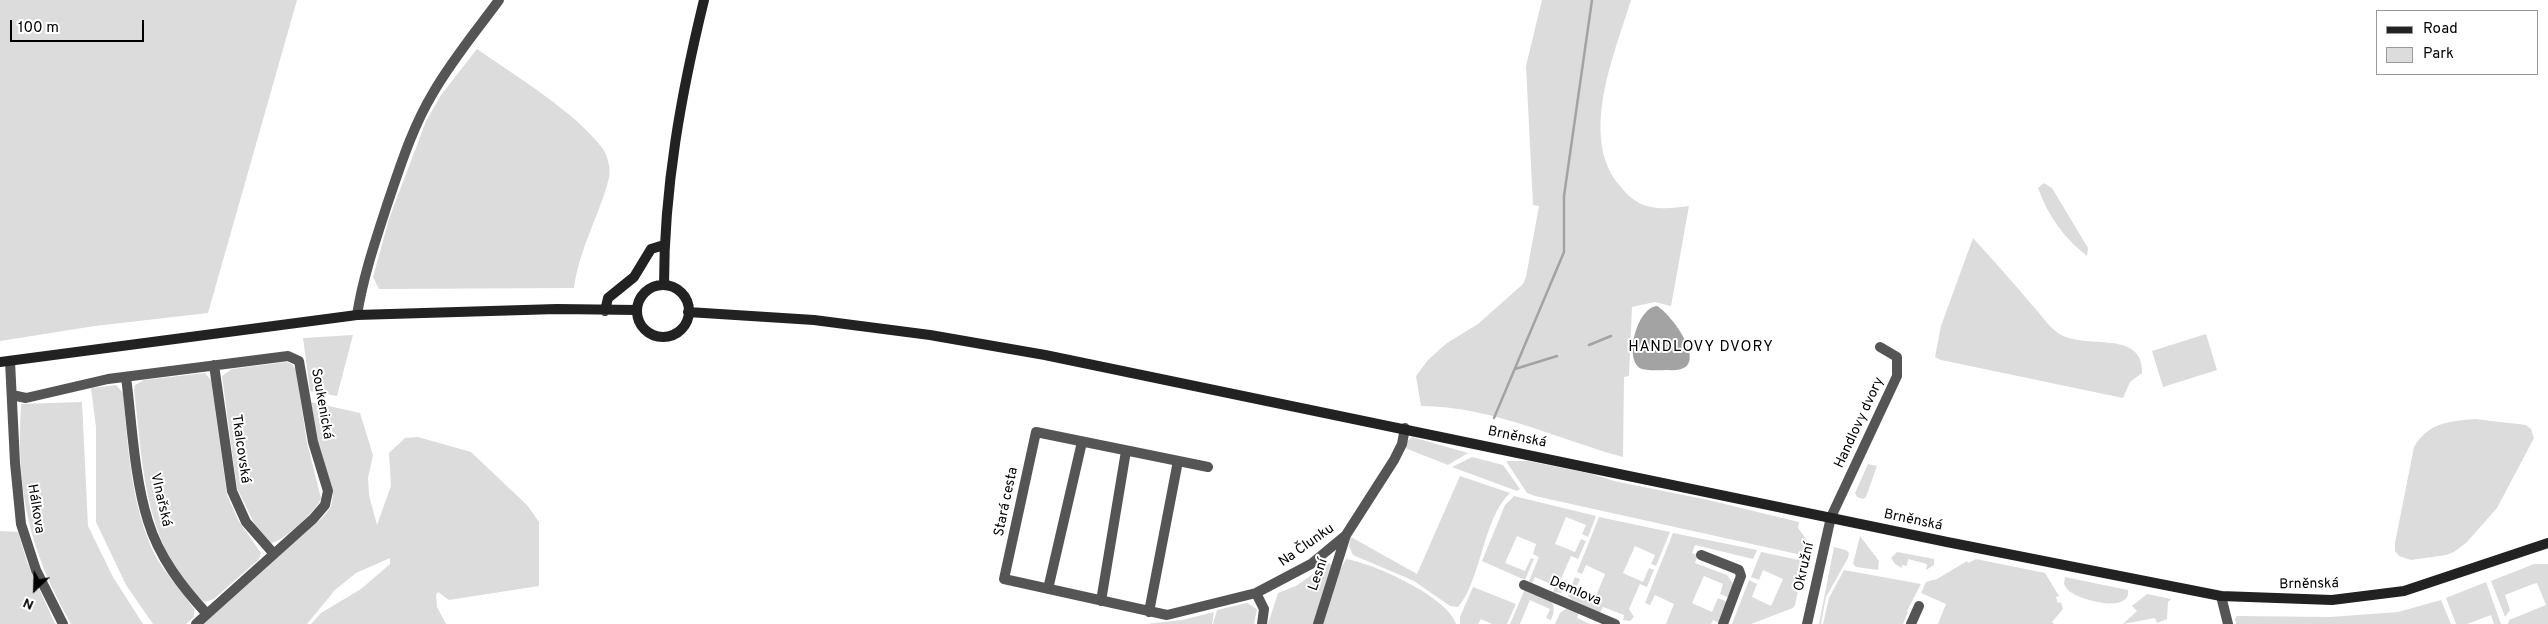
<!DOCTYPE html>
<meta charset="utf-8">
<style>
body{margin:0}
#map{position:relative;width:2548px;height:624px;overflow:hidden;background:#fff;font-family:Overpass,sans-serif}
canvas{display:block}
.legend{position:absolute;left:2376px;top:10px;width:162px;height:65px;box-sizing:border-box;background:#fff;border:1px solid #999;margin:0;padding:6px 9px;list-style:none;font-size:15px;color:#000}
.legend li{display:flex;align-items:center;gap:10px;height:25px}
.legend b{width:25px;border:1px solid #999}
.north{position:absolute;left:10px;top:564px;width:50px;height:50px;-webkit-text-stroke:4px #fff;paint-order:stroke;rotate:204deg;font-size:14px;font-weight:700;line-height:20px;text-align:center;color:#000}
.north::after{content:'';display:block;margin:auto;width:18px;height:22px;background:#000;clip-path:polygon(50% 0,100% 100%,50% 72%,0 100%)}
.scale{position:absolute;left:10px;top:20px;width:134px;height:22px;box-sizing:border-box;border:2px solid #000;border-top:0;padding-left:6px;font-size:15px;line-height:18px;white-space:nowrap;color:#000;-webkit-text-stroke:4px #fff;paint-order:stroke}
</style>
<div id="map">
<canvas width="2548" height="624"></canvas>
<ul class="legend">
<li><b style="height:6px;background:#222"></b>Road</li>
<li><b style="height:14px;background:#dcdcdc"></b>Park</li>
</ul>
<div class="north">N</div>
<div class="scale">100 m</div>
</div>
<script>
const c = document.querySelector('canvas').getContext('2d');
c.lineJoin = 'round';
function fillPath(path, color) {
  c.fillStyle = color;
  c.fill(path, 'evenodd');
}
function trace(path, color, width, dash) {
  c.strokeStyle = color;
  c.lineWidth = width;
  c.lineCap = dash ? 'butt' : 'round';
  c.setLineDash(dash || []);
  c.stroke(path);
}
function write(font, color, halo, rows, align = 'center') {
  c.font = font + ' Overpass,sans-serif';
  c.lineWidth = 4;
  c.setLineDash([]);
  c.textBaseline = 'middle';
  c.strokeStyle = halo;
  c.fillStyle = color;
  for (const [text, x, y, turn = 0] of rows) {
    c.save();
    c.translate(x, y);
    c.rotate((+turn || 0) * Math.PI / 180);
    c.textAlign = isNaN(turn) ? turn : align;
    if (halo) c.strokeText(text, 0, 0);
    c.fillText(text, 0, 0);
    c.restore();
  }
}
const green = new Path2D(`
 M0 0H297L208 313 95 326 0 341Z
 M1542 0H1631C1615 53 1578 137 1620 186 1627 195 1636 203 1647 206 1661 210 1674 208 1689 206L1671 306 1655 302 1632 307 1629 376 1624 377 1623 457C1557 439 1491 406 1421 406L1416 376 1428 360 1447 343 1478 324 1523 284 1526 277 1539 206 1533 205 1526 66Z
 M477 49C514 75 577 113 603 149 608 157 611 169 609 178 599 217 580 246 574 288L379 289 373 277 389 219 426 121 441 95Z
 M2044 183 2052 188 2088 248 2087 256C2064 238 2048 216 2038 188Z
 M1973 238C1993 260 2013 282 2032 305 2040 313 2048 326 2058 333 2083 351 2144 328 2142 373L2130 382 2123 398 1941 360 1935 357 1941 326Z
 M2206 334 2217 370 2163 387 2152 351Z
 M353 335 337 396 310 391 303 338Z
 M286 362 292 364 296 370 307 443 321 498C318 510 281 543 271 543L255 525 237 488 222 376 232 369Z
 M205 373 211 380 227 495 238 520 261 553 259 559 214 599 205 602C197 598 190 588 184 580 143 526 142 455 134 390L135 385 144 380Z
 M116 385 123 393C128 447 131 508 156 557 167 576 182 591 194 609V617L186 624H153L126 585 96 522V427L91 388Z
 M82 402 88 526 113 577 143 624H71C28 548 16 490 21 404Z
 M311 402 360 413 373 455 368 478 369 495 377 525 391 486 389 453 405 438 418 437 471 452 527 505 539 522V586L449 600 438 592 436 595 437 607 446 624H311L321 613 361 589 390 564V558L356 573 335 590 307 624H203L322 518 331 507 333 495 317 442Z
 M2475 419 2526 425 2531 429 2534 438 2497 508 2467 542 2454 552 2446 555 2411 560 2399 556 2395 551V543L2414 447C2428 423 2449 421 2475 419Z
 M1412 437 1468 453 1448 465 1405 448 1404 444Z
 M1472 457 1503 465 1520 489 1517 491 1452 467Z
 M1506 461H1528L1592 474 1614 481 1708 500 1799 522 1798 528 1807 540 1802 553 1797 554 1535 496 1527 493Z
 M1868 464 1877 466 1866 497 1863 499 1857 497 1855 493Z
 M1460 476 1510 493C1483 518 1481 581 1458 607L1450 606 1414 581 1353 555 1349 546 1351 537 1417 574Z
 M1514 496 1596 516 1588 537 1582 534 1586 525 1566 517 1555 544 1575 552 1581 539 1586 541 1578 559 1571 556 1560 581 1567 584 1561 593 1553 592 1555 586 1535 577 1532 583 1529 581 1539 557 1533 554 1536 544 1517 536 1505 563 1525 571 1531 558 1534 559 1525 580 1482 561 1505 505Z
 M1599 517 1670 532 1656 566 1651 564 1655 555 1635 546 1623 573 1643 582 1649 568 1654 570 1647 587 1640 584 1629 609 1634 617 1630 621 1623 620 1624 615 1603 607 1600 613 1572 600 1568 596 1575 577 1580 579 1574 593 1594 601 1605 574 1586 565 1582 574 1577 572Z
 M0 531 18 532 27 562 55 624H0Z
 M1673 533 1757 550 1753 559 1695 545 1692 553 1698 555 1695 563 1727 575 1734 585 1729 598 1720 594 1723 584 1704 576 1692 603 1712 612 1718 598 1727 602 1719 623 1713 620 1711 624H1666L1674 604 1655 595 1650 605 1645 603Z
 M1860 536 1879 561 1878 570 1856 567 1853 564Z
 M1834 547 1846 550 1849 553 1848 558 1826 597 1821 624H1819Z
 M1761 552 1804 561 1795 605 1793 608 1751 624H1732L1749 580 1757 584 1752 597 1771 606 1783 579 1763 570 1759 580 1751 577Z
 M1897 552 1934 559V565L1926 570 1927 564 1908 559 1907 566 1902 565V568L1895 564 1891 558Z
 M1346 559C1373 563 1448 597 1456 624H1268L1278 593 1296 586 1329 563 1333 566 1315 618Z
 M1976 559 2045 573 2059 596 2056 597 2058 603 2061 602 2063 609 2052 622 2054 624H1938L1946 604 1921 593 1926 582 1937 579 1967 561 1968 563Z
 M2534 564H2548V624H2508L2509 620 2546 605 2537 583 2533 584 2505 595 2510 610 2505 617 2491 581Z
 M1844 570 1921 584 1907 611 1908 612 1903 624H1823L1829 598Z
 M2065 577 2128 590C2131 614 2082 600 2072 593 2068 591 2066 588 2064 584Z
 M2486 582 2501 624H2494L2491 615 2467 624H2456L2446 598Z
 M1473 587 1516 604 1507 624H1492L1481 619 1478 624H1460V617Z
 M1525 589C1543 597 1561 597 1551 620L1546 618 1550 609 1530 600 1520 624H1510Z
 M2147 594 2171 599 2168 602 2167 619 2157 623 2155 618 2123 624 2137 611 2132 606Z
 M2441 600 2451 624H2236L2235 619 2237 616 2330 617 2398 612Z
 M1247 603 1257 609 1254 624H1213L1217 610Z
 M1567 608 1579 612 1577 618 1590 624H1555L1560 613Z
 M1214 612 1212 624H1146L1182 620Z`);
const water = new Path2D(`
 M1657 306C1675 317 1714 374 1669 370 1661 370 1649 371 1642 369 1623 362 1636 308 1657 306Z`);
const stream = new Path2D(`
 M1589 345 1611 336
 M1515 369 1557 356
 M1494 418 1564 252V196L1592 0`);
const minor = new Path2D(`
 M357 315C363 277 375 242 387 205 400 167 412 128 433 93 452 60 477 30 499 0
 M10 361 15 463 21 524 36 570 63 624
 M214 365 232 491 246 522 274 554
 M126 377C132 423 134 477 148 521 159 557 182 587 207 614
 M12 395 26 398 108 379 288 356 299 361 313 442 328 491 325 505 313 519 196 624
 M1208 467 1036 432 1004 579 1167 615 1256 593 1311 564 1346 535 1394 460 1402 444 1405 428
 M1831 517 1897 376V357L1880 347
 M1701 555 1739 570 1741 576 1723 624
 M1524 585 1615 624
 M1048 589 1082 442
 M1256 593 1264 609 1262 624
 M2221 596 2228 624
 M1101 601 1126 451
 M1149 612 1178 461
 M1318 624 1346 535
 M1911 624 1919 606`);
const tertiary = new Path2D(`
 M1807 624 1831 517`);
const secondary = new Path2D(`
 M664 285C664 188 681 94 704 0
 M637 311a26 26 0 1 1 52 0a26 26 0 1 1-52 0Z
 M605 311 608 298 634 277 651 249 664 245
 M688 312 814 320 930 335 1045 355 1947 542 2221 596 2332 600 2404 591 2548 543
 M0 362 357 315 557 309 637 310`);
const streetNames = [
 ["Soukenická",321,404,80],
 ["Handlovy dvory",1860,423,-65],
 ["Brněnská",1517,438,12],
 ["Tkalcovská",240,449,82],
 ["Vlnařská",160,500,77],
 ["Stará cesta",1007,502,-78],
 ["Hálkova",35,509,81],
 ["Brněnská",1913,521,12],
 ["Na Člunku",1307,546,-35],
 ["Okružní",1805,567,-77],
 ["Lesní",1319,575,-71],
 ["Brněnská",2309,585,-1],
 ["Demlova",1575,592,23]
];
const neighbourhoodNames = [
 ["HANDLOVY DVORY",1701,348]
];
fillPath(green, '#dcdcdc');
fillPath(water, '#a3a3a3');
trace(stream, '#a3a3a3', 2.5);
trace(minor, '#555', 10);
trace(tertiary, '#555', 10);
trace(secondary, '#222', 10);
write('14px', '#000', '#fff', streetNames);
c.letterSpacing = '1px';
write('15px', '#000', '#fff', neighbourhoodNames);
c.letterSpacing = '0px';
</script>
